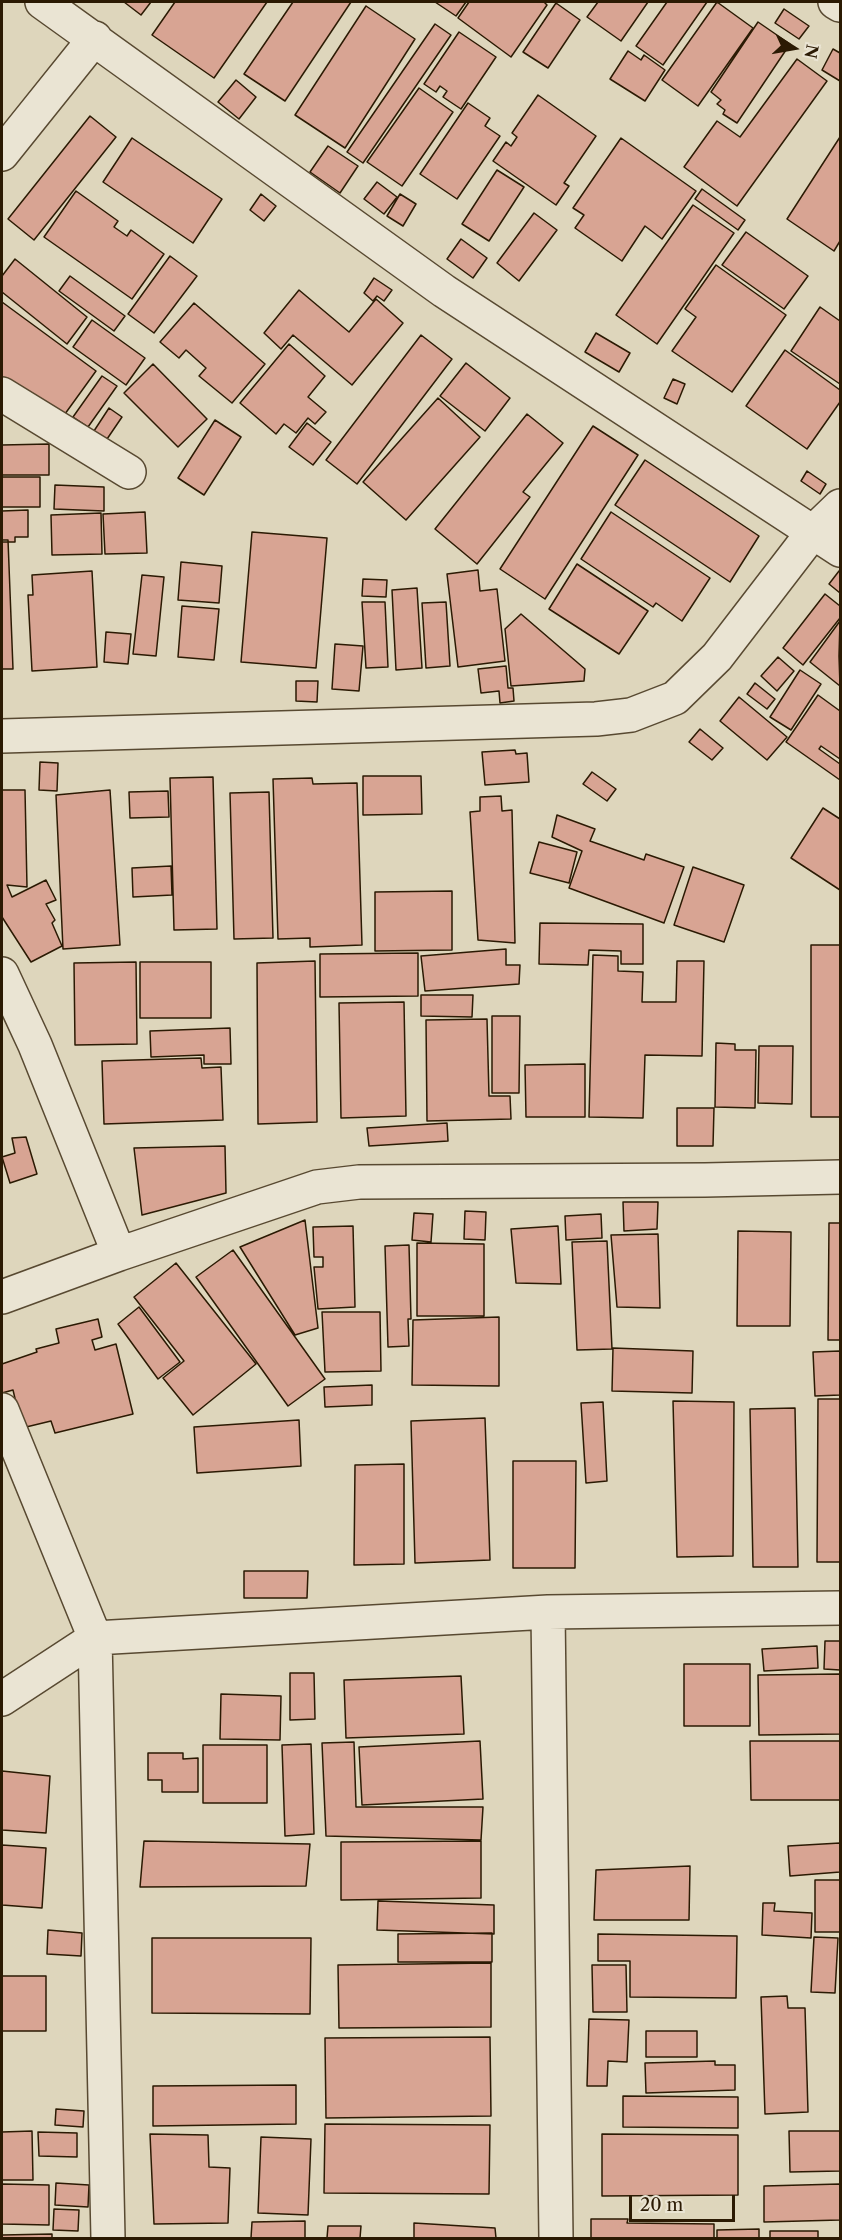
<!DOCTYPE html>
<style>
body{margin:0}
#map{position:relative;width:842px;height:2240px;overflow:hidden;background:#ded6bc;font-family:"Libre Caslon Text",serif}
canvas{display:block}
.frame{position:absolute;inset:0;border:3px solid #2b1a03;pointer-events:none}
.north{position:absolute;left:764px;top:18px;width:60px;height:60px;-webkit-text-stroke:4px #eae4d3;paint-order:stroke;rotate:101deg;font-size:16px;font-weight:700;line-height:24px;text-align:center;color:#2b1a03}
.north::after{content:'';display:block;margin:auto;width:21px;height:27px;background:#2b1a03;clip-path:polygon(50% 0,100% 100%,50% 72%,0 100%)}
.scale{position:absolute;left:629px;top:2195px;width:106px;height:27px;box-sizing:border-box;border:3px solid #2b1a03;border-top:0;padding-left:8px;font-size:18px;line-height:21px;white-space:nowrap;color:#2b1a03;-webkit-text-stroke:4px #eae4d3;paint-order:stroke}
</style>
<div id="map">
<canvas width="842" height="2240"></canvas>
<div class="frame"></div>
<div class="north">N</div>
<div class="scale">20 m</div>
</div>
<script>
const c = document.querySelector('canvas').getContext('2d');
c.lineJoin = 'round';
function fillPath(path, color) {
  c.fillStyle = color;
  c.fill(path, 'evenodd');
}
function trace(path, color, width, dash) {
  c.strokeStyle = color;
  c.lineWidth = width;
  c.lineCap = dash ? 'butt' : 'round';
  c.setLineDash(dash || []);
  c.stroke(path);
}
const building = new Path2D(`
 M124 2H151L141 15Z
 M175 2H267L214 78 152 35Z
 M293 2H351L285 101 244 74Z
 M435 2H466L456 16Z
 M469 2H544L547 5 511 57 458 18Z
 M598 2H648L621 41 587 17Z
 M667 2H707L663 65 636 46Z
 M717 2 753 28 698 106 662 80Z
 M556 3 580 20 548 68 523 52Z
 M366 6 415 39 345 148 295 115Z
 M784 9 809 26 799 39 775 23Z
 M758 22 790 44 737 123 723 114 725 110 717 104 721 100 711 92Z
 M435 24 451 35 363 163 347 152Z
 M459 32 496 57 461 109 443 97 447 91 440 86 436 92 424 84Z
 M833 49 840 53V81L822 70Z
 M628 51 641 60 644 55 665 70 645 101 610 79Z
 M797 59 827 81 737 206 684 167 717 121 740 137Z
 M236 80 256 97 239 119 218 102Z
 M419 88 453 112 402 186 367 162Z
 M538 95 596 136 564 183 569 186 556 205 493 161 506 142 511 146 517 137 512 133Z
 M468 103 490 118 485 126 500 136 457 199 420 174Z
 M90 116 116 137 34 240 8 219Z
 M840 137V241L834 251 787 219Z
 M132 138 222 199 193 243 103 182Z
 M621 138 696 191 662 239 645 226 622 261 575 228 584 215 573 208Z
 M328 146 358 166 340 193 310 172Z
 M497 170 524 187 489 241 462 224Z
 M377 182 397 197 384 214 364 199Z
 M702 189 745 220 738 230 695 199Z
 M76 191 118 221 114 227 127 236 131 230 164 254 132 299 44 237Z
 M261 194 276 206 264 221 250 210Z
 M400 194 416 204 403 226 387 216Z
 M693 205 734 233 657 344 616 315Z
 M534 213 557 230 519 281 497 263Z
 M746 232 808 276 784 309 722 265Z
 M461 239 487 258 473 278 447 259Z
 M170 256 197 276 154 333 128 314Z
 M15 259 87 317 67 344 2 292V276Z
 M716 265 786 315 732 392 672 351 696 317 685 309Z
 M70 276 125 316 114 331 59 291Z
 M374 278 392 290 384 301 377 296 373 301 364 293Z
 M299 290 349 332 376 299 403 323 352 385 293 335 281 349 264 333Z
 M2 302 96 371 57 425 2 384Z
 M194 303 265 364 232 403 199 376 206 368 186 350 179 358 160 342Z
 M820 307 840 321V384L791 351Z
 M92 320 145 358 126 385 73 347Z
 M596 333 630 353 619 372 585 352Z
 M421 335 452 359 357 484 326 460Z
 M289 344 325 376 308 397 326 412 315 424 308 418 296 433 284 424 276 434 240 403Z
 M785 350 840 390V402L807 449 746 406Z
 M466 363 510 398 485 431 440 396Z
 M153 364 207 419 178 447 124 393Z
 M102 376 117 386 88 427 73 417Z
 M673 379 685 384 677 404 664 398Z
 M438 398 480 437 406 520 363 482Z
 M109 408 122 417 105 442 92 434Z
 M527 414 563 443 523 492 530 497 477 564 435 529Z
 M215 420 241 437 204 495 178 478Z
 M307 423 331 442 313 465 289 447Z
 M593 426 638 455 545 599 500 569Z
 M49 444V475H2V445Z
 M645 460 759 536 730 582 615 505Z
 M807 471 826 484 820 494 801 481Z
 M2 477H40V507H2Z
 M55 485 104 487V511L54 509Z
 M28 510V537H15V542H2V511Z
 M145 512 147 553 105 554 103 514Z
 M611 512 710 578 682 621 656 603 653 607 581 559Z
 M101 513 102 554 52 555 51 515Z
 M252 532 327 538 316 668 241 662Z
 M2 540H8L13 669H2Z
 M181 562 222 566 219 603 178 600Z
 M577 564 648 611 619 654 549 609Z
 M478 570 480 591 497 589 505 661 458 667 447 574Z
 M92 571 97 667 32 671 28 595H33L32 575Z
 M839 571 840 572V593L829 584Z
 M142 575 164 577 156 656 133 654Z
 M363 579 387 580 386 597 362 596Z
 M417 588 422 668 396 670 392 590Z
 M825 594 840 606V618L803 665 783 648Z
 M362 602H385L388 667 366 668Z
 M446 602 450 666 426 668 422 603Z
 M182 606 219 609 214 660 178 657Z
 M521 614 585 669 584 681 511 686 505 629Z
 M840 621 839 656 840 686 810 662Z
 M106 632 131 634 128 664 104 662Z
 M335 644 363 646 359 691 332 689Z
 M778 657 794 671 777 691 761 676Z
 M506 666 508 688H513L514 701 500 703 499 691 481 693 478 669Z
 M800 670 821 684 791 730 770 717Z
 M296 681H318L317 702 296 701Z
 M755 683 775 699 767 709 747 694Z
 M818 695 840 711V759L821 746 819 749 840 764V780L786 742Z
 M739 697 787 737 767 760 720 721Z
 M700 729 723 748 712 760 689 742Z
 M515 750 516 754 527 753 529 782 485 785 482 752Z
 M40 762 58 763 57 791 39 790Z
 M592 772 616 789 607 801 583 784Z
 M363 776H421L422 814 363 815Z
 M213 777 217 929 174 930 170 778Z
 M312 778 313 784 357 783 362 945 310 947V938L278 939 273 779Z
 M2 790H25L27 887 7 885 12 897 46 880 56 900 46 904 55 920 52 923 62 946 31 962 2 917Z
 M110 790 120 945 63 949 56 795Z
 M168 791 169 817 130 818 129 792Z
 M269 792 273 938 234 939 230 793Z
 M501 796 502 811 512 810 515 943 478 940 470 812 480 811V797Z
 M823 808 840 819V890L791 858Z
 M557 815 595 829 590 841 644 860 646 854 684 867 664 923 569 888 582 851 552 837Z
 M539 842 577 852 569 883 530 873Z
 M171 866 172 895 133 897 132 868Z
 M693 867 744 885 724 942 674 925Z
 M452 891V950L375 951V892Z
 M540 923 643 924V964H621V951L589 950 588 965 539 964Z
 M811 945H840V1117H811Z
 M506 949V965H520L519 984 425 991 421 956Z
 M418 953V996L320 997V954Z
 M593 955 618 956V971L643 972 642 1002H676L677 961H704L702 1056 645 1055 643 1118 589 1117Z
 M315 961 317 1122 258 1124 257 963Z
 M136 962 137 1044 75 1045 74 963Z
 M140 962H211V1018H140Z
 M421 995H473L472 1017 421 1016Z
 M404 1002 406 1116 341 1118 339 1003Z
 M492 1016H520L519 1093H492Z
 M487 1019 489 1096H510L511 1119 427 1121 426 1020Z
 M230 1028 231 1064H204V1055L151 1057 150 1031Z
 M716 1043 735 1044V1050H756L755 1108 715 1107Z
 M759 1046H793L792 1104 758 1103Z
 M201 1058 202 1068 221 1067 223 1120 104 1124 102 1061Z
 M585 1064V1117H526L525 1065Z
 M677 1108H714L713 1146H677Z
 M447 1123 448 1141 369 1146 367 1128Z
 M26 1137 37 1174 10 1183 2 1157 15 1153 12 1138Z
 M225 1146 226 1193 142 1215 134 1148Z
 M623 1202H658L657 1229 624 1231Z
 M465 1211 486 1212 485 1240 464 1239Z
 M414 1213 433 1214 431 1242 412 1240Z
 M601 1214 602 1238 566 1240 565 1216Z
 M305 1220 318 1328 295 1335 240 1247Z
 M829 1223H840V1340H828Z
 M353 1226 355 1307 318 1309 314 1267H323V1257H314L313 1227Z
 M558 1226 561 1284 516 1283 511 1229Z
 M738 1231 791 1232 790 1326H737Z
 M658 1234 660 1308 617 1307 611 1235Z
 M607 1241 612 1349 577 1350 572 1242Z
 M417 1243 484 1244V1316H417Z
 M409 1245 411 1319H408L409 1346 388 1347 385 1246Z
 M233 1250 325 1379 288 1406 196 1277Z
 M176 1263 256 1364 193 1415 163 1378 184 1361 134 1297Z
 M139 1307 180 1362 158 1379 118 1324Z
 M322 1312H380L381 1371 325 1372Z
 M499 1317V1386L412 1385 413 1320Z
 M98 1319 102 1337 92 1340 95 1350 116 1344 133 1414 55 1433 51 1421 22 1428 13 1390 2 1393V1364L37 1352 36 1349 59 1343 56 1329Z
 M613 1348 693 1351 692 1393 612 1391Z
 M840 1351V1395L815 1396 813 1352Z
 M372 1385V1405L325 1407 324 1387Z
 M818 1399H840V1562H817Z
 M673 1401 734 1402 733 1556 677 1557Z
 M603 1402 607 1481 586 1483 581 1403Z
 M795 1408 798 1567H753L750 1409Z
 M485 1418 490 1560 415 1563 411 1421Z
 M299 1420 301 1466 197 1473 194 1427Z
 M513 1461H576L575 1568H513Z
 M404 1464V1564L354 1565 355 1465Z
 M244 1571H308L307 1598H244Z
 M825 1641H840V1670L824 1669Z
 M817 1646 818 1668 764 1671 762 1649Z
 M684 1664H750V1726H684Z
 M290 1673H314L315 1719 290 1720Z
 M840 1674V1734L759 1735 758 1675Z
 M461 1676 464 1734 346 1738 344 1680Z
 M221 1694 281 1696 280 1740 220 1739Z
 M480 1741 483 1799 362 1805 359 1747Z
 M750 1741H840V1800H751Z
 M354 1742 356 1807H483L481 1840 326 1836 322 1743Z
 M311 1744 314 1834 285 1836 282 1745Z
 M203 1745H267V1803H203Z
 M148 1753H183V1759L198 1758V1792H162V1780H148Z
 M2 1771 50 1776 46 1833 2 1830Z
 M144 1841 310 1844 306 1886 140 1887Z
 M481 1841V1898L341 1900V1842Z
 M840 1843V1872L790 1876 788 1846Z
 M2 1845 46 1848 42 1908 2 1905Z
 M690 1866 689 1920H594L596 1870Z
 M815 1880H840V1932H815Z
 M378 1901 494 1905V1934L377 1930Z
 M763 1903H775L774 1911 812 1913 811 1938 762 1935Z
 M48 1930 82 1933 81 1956 47 1954Z
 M492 1933V1962H398V1934Z
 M598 1934 737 1936 736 1998 630 1997V1961H598Z
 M814 1937 838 1938 835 1993 811 1992Z
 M152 1938H311L310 2014 152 2013Z
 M491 1963V2027L339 2028 338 1965Z
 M592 1965H626L627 2012H593Z
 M2 1976H46V2031H2Z
 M787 1996 788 2008H805L808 2112 765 2114 761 1997Z
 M589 2019 629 2020 627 2062 608 2061 607 2086H587Z
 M646 2031H697V2057H646Z
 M490 2037 491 2116 326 2118 325 2038Z
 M715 2061V2065H735V2090L646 2093 645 2063Z
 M296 2085V2124L153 2126V2086Z
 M623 2096 738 2097V2128L623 2127Z
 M56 2109 84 2111 83 2127 55 2125Z
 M325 2124 490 2125 489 2194 324 2193Z
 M32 2131 33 2180H2V2132Z
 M789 2131H840V2171L790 2172Z
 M38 2132 77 2133V2157L39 2156Z
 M150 2134 208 2135 209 2167 230 2168 228 2223 154 2224Z
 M602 2134 738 2135V2195L602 2196Z
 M261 2137 311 2139 308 2215 258 2213Z
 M56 2183 89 2185 88 2207 55 2205Z
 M2 2184 49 2185V2225L2 2224Z
 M840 2184V2220L764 2222V2186Z
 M54 2209 79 2210 78 2231 53 2230Z
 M591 2219H628L627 2223 714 2224V2238H591Z
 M305 2221V2238H251L252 2222Z
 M414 2223 495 2228 496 2238H414Z
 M328 2226H361L360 2238H327Z
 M759 2229V2238H717V2230Z
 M770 2231H818V2238H770Z
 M52 2234V2238H2V2235Z`);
const minor = new Path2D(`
 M42 2 444 291 840 550
 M835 2 840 5
 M2 154 95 38
 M2 394 129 472
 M2 736 596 719 631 715 675 698 717 657 813 532 840 506
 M2 974 35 1045 119 1254
 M2 1297 119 1254 317 1187 359 1182 705 1180 840 1177
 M2 1410 95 1638 108 2238
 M548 1612 556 2238
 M2 1699 95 1638 548 1612 840 1608`);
fillPath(building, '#d8a493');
trace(building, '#2b1a03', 1.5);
trace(minor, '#584931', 36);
trace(minor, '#eae4d3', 33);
</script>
